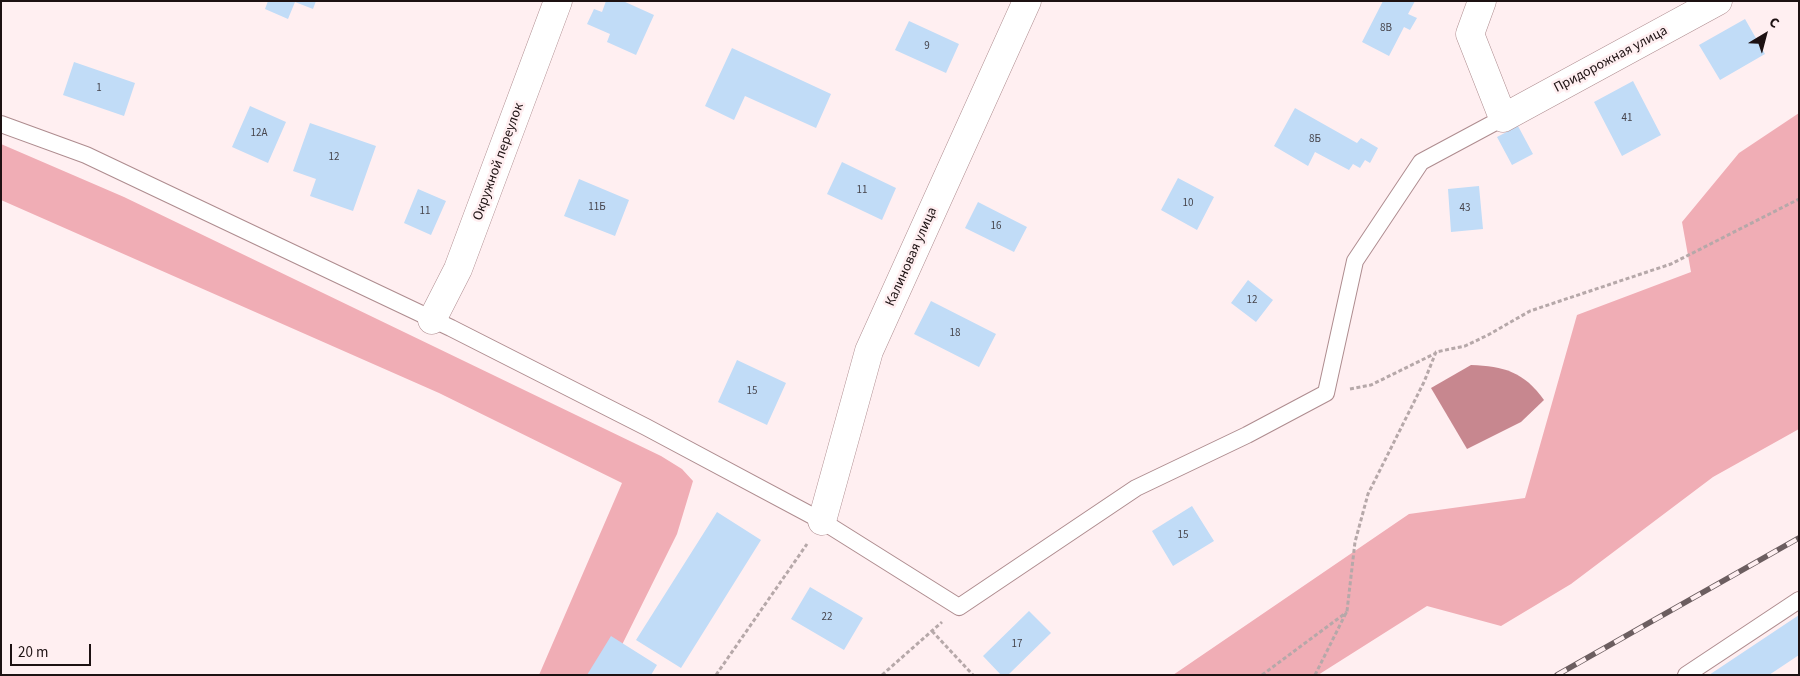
<!DOCTYPE html>
<meta charset="utf-8">
<style>
body{margin:0}
#map{position:relative;width:1800px;height:676px;overflow:hidden;background:#ffeff1;font-family:"Source Sans 3",sans-serif}
canvas{display:block}
.frame{position:absolute;inset:0;border:2px solid #1d1112;pointer-events:none}
.north{position:absolute;left:1740px;top:10px;width:50px;height:50px;-webkit-text-stroke:4px #ffeff1;paint-order:stroke;rotate:37deg;font-size:14px;font-weight:700;line-height:20px;text-align:center;color:#1d1112}
.north::after{content:'';display:block;margin:auto;width:18px;height:22px;background:#1d1112;clip-path:polygon(50% 0,100% 100%,50% 72%,0 100%)}
.scale{position:absolute;left:10px;top:644px;width:81px;height:22px;box-sizing:border-box;border:2px solid #1d1112;border-top:0;padding-left:6px;font-size:15px;line-height:18px;white-space:nowrap;color:#1d1112;-webkit-text-stroke:4px #ffeff1;paint-order:stroke}
</style>
<div id="map">
<canvas width="1800" height="676"></canvas>
<div class="frame"></div>
<div class="north">С</div>
<div class="scale">20 m</div>
</div>
<script>
const c = document.querySelector('canvas').getContext('2d');
c.lineJoin = 'round';
function fillPath(path, color) {
  c.fillStyle = color;
  c.fill(path, 'evenodd');
}
function trace(path, color, width, dash) {
  c.strokeStyle = color;
  c.lineWidth = width;
  c.lineCap = dash ? 'butt' : 'round';
  c.setLineDash(dash || []);
  c.stroke(path);
}
function write(font, color, halo, rows, align = 'center') {
  c.font = font + ' "Source Sans 3",sans-serif';
  c.lineWidth = 5;
  c.setLineDash([]);
  c.textBaseline = 'middle';
  c.strokeStyle = halo;
  c.fillStyle = color;
  for (const [text, x, y, turn = 0] of rows) {
    c.save();
    c.translate(x, y);
    c.rotate((+turn || 0) * Math.PI / 180);
    c.textAlign = isNaN(turn) ? turn : align;
    if (halo) c.strokeText(text, 0, 0);
    c.fillText(text, 0, 0);
    c.restore();
  }
}
const forest = new Path2D(`
 M1799 113V429L1713 477 1571 584 1501 626 1427 606 1318 675H1173L1409 514 1525 498 1577 315 1691 272 1682 222 1739 153Z
 M1 144 124 197 661 456 682 469 693 481 677 534 607 675H539L622 483 439 393 1 200Z`);
const water = new Path2D(`
 M1471 365C1504 366 1524 372 1544 400L1521 422 1467 449 1431 388Z`);
const building = new Path2D(`
 M268 1H316L313 9 295 2 288 19 265 9Z
 M606 1H623L654 15 636 55 607 42 610 34 587 24 594 9 602 12Z
 M1383 1H1415L1408 14 1417 18 1410 30 1404 27 1389 56 1362 42Z
 M1745 19 1765 54 1720 80 1699 45Z
 M909 21 959 44 946 73 895 50Z
 M732 48 831 94 816 128 745 96 734 120 705 106Z
 M74 62 135 83 124 116 63 95Z
 M1633 81 1661 135 1622 156 1594 102Z
 M250 106 286 122 268 163 232 147Z
 M1295 108 1357 143 1361 138 1378 148 1370 163 1365 160 1360 168 1353 164 1349 170 1315 152 1308 166 1274 146Z
 M310 123 376 146 353 211 310 196 316 179 293 171Z
 M1518 126 1533 154 1512 165 1497 137Z
 M842 162 896 188 882 220 827 194Z
 M1178 178 1214 197 1197 230 1161 210Z
 M579 179 629 200 615 236 564 216Z
 M1479 186 1483 229 1451 232 1448 189Z
 M418 189 446 201 431 235 404 223Z
 M978 202 1027 227 1014 252 965 228Z
 M1248 280 1273 300 1256 322 1231 303Z
 M931 301 996 334 979 367 914 334Z
 M737 360 786 383 767 425 718 402Z
 M1192 506 1214 541 1173 566 1152 531Z
 M717 512 761 540 681 668 636 640Z
 M810 587 863 618 844 650 791 619Z
 M1029 611 1051 633 1008 675H1001L983 656Z
 M1799 615V655L1769 675H1709Z
 M611 636 657 665 651 675H587Z`);
const path = new Path2D(`
 M1350 389 1371 385 1436 353
 M932 631 973 675
 M716 675 807 544
 M882 675 942 622
 M1262 675 1347 612
 M1315 675 1347 611 1355 542 1368 494 1424 382 1436 352 1465 346 1488 335 1530 311 1671 264 1799 199`);
const lane = new Path2D(`
 M1 124 86 155 451 328 646 427 822 521 959 607 1136 488 1247 435 1326 393 1355 261 1421 162 1503 118
 M1686 675 1799 600`);
const street = new Path2D(`
 M1482 1 1470 34 1503 118 1718 1
 M432 320 458 269 558 1
 M822 521 869 351 1027 1`);
const rail = new Path2D(`
 M1557 675 1799 538`);
const numberNames = [
 ["8В",1386,29],
 ["9",927,47],
 ["1",99,89],
 ["41",1627,119],
 ["12А",259,134],
 ["8Б",1315,140],
 ["12",334,158],
 ["11",862,191],
 ["10",1188,204],
 ["11Б",597,208],
 ["43",1465,209],
 ["11",425,212],
 ["16",996,227],
 ["12",1252,301],
 ["18",955,334],
 ["15",752,392],
 ["15",1183,536],
 ["22",827,618],
 ["17",1017,645]
];
const streetNames = [
 ["Придорожная улица",1611,60,-28],
 ["Окружной переулок",499,162,-70],
 ["Калиновая улица",912,257,-66]
];
fillPath(forest, '#f0adb5');
fillPath(water, '#c7878f');
fillPath(building, '#c1dcf7');
trace(lane, '#ae8c8f', 18);
trace(street, '#ae8c8f', 29);
trace(path, '#b6a8a9', 3, [4, 2.5]);
trace(lane, '#fff', 16);
trace(street, '#fff', 28);
trace(rail, '#6c5e60', 5.5);
trace(rail, '#ffeff1', 4, [11]);
write('11px', '#46444b', null, numberNames);
write('14px', '#1d1112', '#ffeff1', streetNames);
</script>
